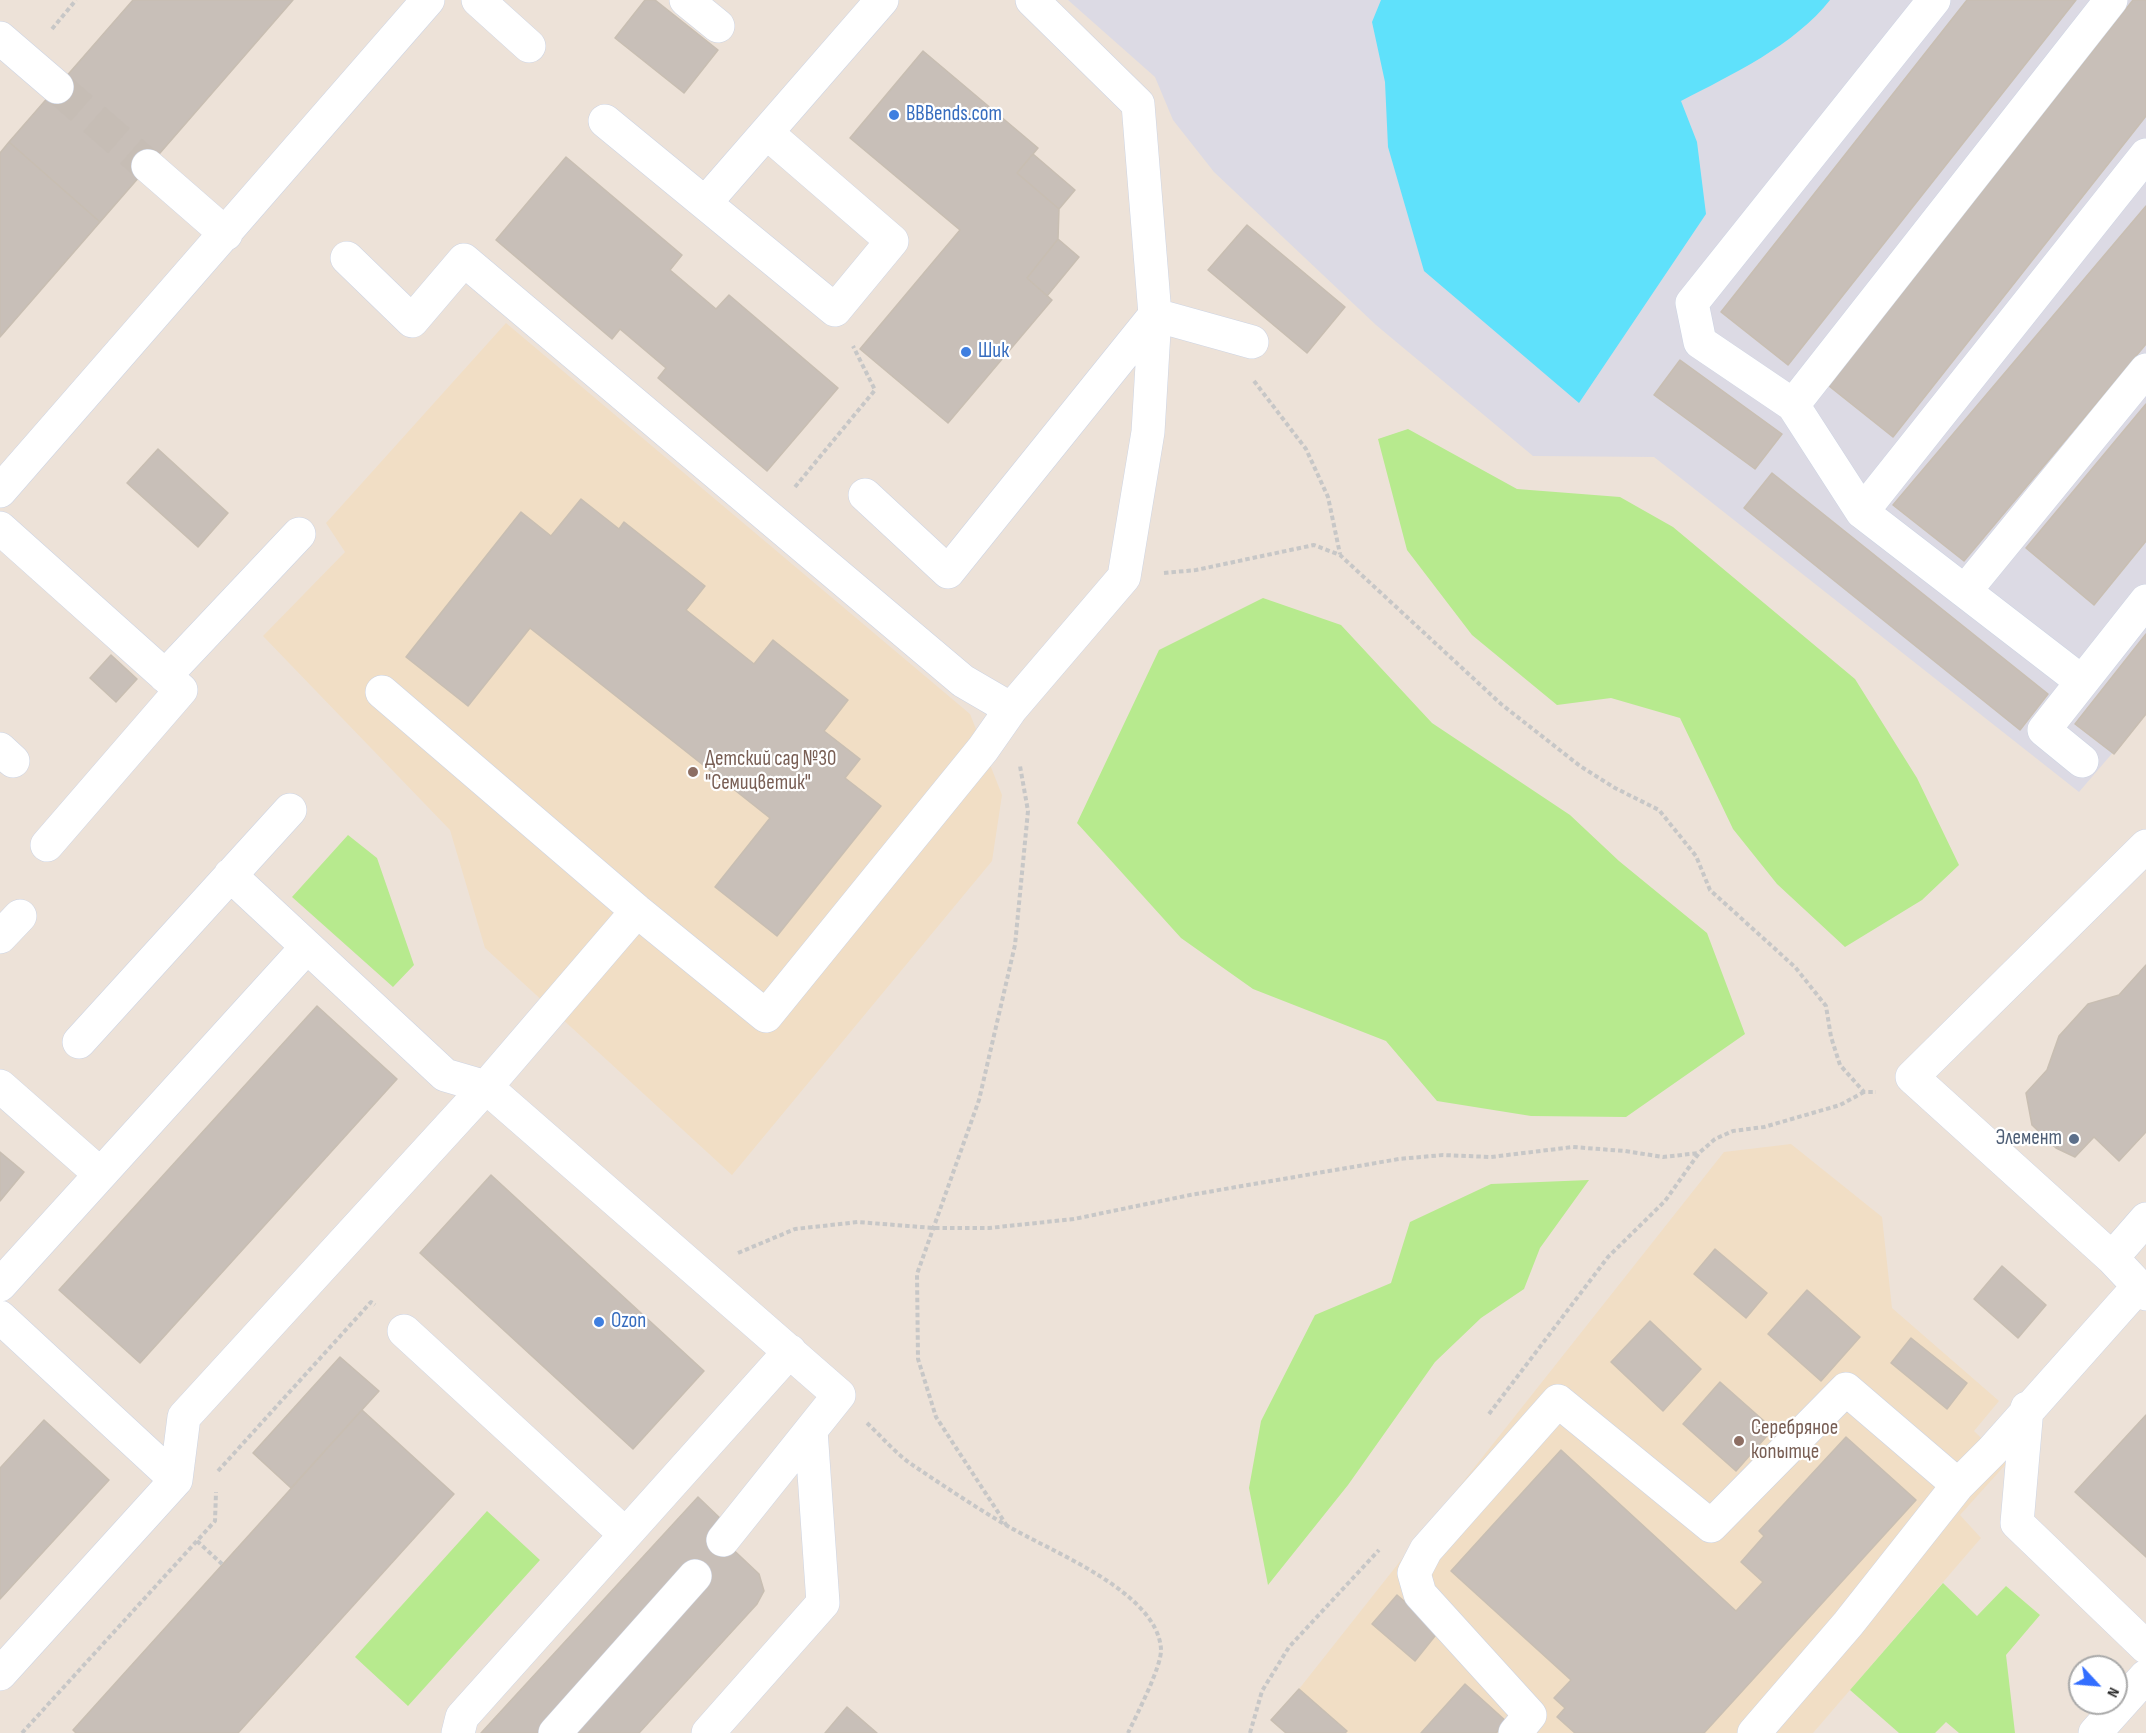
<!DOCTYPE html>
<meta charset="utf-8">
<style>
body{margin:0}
#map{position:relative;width:2146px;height:1733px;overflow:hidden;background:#ede2d8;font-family:"Sofia Sans Condensed",sans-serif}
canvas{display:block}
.north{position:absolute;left:2068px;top:1655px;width:60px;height:60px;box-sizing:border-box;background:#fff;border:2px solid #a9a9a9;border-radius:50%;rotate:116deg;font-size:16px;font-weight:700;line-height:24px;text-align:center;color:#282828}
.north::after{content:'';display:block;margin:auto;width:21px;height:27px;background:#336eff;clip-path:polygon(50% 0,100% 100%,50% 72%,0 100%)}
</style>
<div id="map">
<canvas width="2146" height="1733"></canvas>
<div class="north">N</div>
</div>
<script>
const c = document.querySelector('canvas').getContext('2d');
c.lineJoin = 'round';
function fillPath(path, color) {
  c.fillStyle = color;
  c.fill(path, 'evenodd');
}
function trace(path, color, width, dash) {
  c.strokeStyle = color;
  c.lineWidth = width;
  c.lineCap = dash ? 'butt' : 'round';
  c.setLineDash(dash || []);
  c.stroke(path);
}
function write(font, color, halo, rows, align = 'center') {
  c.font = font + ' "Sofia Sans Condensed",sans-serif';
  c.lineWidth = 4.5;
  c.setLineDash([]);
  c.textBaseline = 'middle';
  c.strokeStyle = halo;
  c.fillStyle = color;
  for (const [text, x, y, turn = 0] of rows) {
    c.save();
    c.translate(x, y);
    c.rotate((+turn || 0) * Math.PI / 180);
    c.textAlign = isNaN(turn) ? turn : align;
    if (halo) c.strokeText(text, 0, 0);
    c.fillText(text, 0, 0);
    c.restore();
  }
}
const industrial = new Path2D(`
 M1068 0H2146V714L2079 792 1654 457 1533 456 1376 325 1214 172 1173 120 1155 77Z`);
const education = new Path2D(`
 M506 323 970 714 1002 795 992 861 732 1175 485 948 450 830 263 636 345 552 326 523Z
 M1791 1144 1882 1217 1892 1308 1999 1401 1974 1431 2007 1463 1960 1515 1981 1538 1813 1733H1286L1271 1720 1299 1689 1724 1152Z`);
const green = new Path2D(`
 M1408 429 1517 489 1620 497 1673 527 1855 679 1917 778 1959 865 1922 900 1845 947 1777 884 1733 829 1680 718 1611 698 1557 705 1472 635 1407 550 1378 439Z
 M1263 598 1341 625 1432 723 1570 815 1619 861 1707 933 1745 1034 1626 1117 1531 1116 1437 1101 1386 1041 1253 989 1181 938 1077 823 1159 650Z
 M348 835 377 858 414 965 393 987 292 897Z
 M1589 1180 1540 1248 1524 1289 1481 1318 1435 1362 1348 1485 1268 1585 1249 1488 1261 1421 1315 1315 1391 1283 1410 1222 1491 1184Z
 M487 1511 540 1560 408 1706 355 1657Z
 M1943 1583 1977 1616 2006 1586 2040 1615 2006 1655 2015 1733H1959L1946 1722 1935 1733H1899L1850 1690Z`);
const water = new Path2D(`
 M1381 0H1830C1795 45 1731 75 1681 101L1697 142 1706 214 1579 403 1424 271 1388 147 1385 82 1372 22Z`);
const building = new Path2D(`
 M133 0H293L100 222 9 142Z
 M645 0H655L718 50 684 93 615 38Z
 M1967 0H2076L1788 365 1721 312Z
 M2133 0H2146V116L1893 437 1829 386Z
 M923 51 1038 148 1017 173 1059 209 1058 239 1027 278 1052 300 948 423 860 349 960 230 850 138Z
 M9 142 100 222 0 337V153Z
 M1033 154 1075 190 1059 209 1017 173Z
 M566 157 682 255 670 270 716 309 729 295 838 388 767 471 658 378 666 368 620 329 612 339 496 240Z
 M2146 206V344L1964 561 1893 505Z
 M1247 225 1345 307 1307 353 1208 270Z
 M1058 239 1079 257 1047 296 1027 278Z
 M1680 360 1782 434 1755 469 1654 395Z
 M2146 404V541L2094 605 2026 548Z
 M158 449 228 513 198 547 127 483Z
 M1772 473 2048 694 2020 730 1744 508Z
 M581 499 619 529 624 522 705 586 686 610 754 664 773 640 848 700 824 731 860 759 845 778 881 806 777 936 715 887 770 818 530 628 468 706 406 657 521 512 551 536Z
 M2146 634V714L2114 754 2075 724Z
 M111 655 137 679 116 702 90 678Z
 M2146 965V1132L2119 1161 2094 1137 2075 1157 2056 1148 2032 1125 2026 1093 2047 1070 2059 1036 2088 1004 2119 995Z
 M317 1006 397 1079 140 1363 59 1290Z
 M0 1152 24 1172 0 1201Z
 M491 1175 704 1371 633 1449 420 1253Z
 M1715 1249 1767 1293 1746 1318 1694 1274Z
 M2002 1266 2046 1305 2018 1338 1974 1299Z
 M1807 1290 1860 1337 1821 1381 1768 1334Z
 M1650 1321 1701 1369 1663 1411 1611 1362Z
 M1911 1338 1967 1383 1947 1409 1891 1363Z
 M340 1357 379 1391 291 1488 253 1453Z
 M1720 1382 1773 1429 1736 1471 1683 1424Z
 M362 1410 454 1494 238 1733H76L73 1730Z
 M2146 1415V1557L2075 1492Z
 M44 1420 109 1480 0 1599V1468Z
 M1846 1437 1916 1500 1704 1733H1575L1557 1717 1565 1708 1554 1698 1571 1680 1451 1571 1561 1450 1736 1611 1763 1582 1741 1562 1764 1536 1759 1531Z
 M698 1497 723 1521V1540L759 1574 764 1591 757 1604 639 1733H481Z
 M1397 1595 1439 1631 1415 1661 1372 1624Z
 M1465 1684 1507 1722 1496 1733H1421Z
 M1299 1689 1347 1731 1345 1733H1286L1271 1720Z
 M847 1707 877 1733H825Z`);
const minorTunnel = new Path2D(`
 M57 87 148 166`);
const path = new Path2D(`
 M52 29 76 0
 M1254 381 1306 449 1328 497 1340 554
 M795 487 875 390 853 346
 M1164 573 1196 570 1314 545 1340 555 1501 704 1580 766 1615 788 1659 810 1696 856 1710 890 1795 967 1826 1006 1831 1037 1840 1065 1864 1092H1876
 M738 1253 795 1229 858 1222 933 1228H989L1074 1219 1190 1195 1399 1159 1443 1155 1491 1157 1573 1147 1625 1151 1663 1157 1699 1153
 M1489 1414 1608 1257 1665 1201 1699 1153 1715 1139 1733 1131 1764 1127 1840 1105 1864 1092
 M867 1423C882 1437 897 1455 914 1466 944 1486 975 1507 1006 1525 1049 1551 1157 1591 1161 1649 1162 1666 1136 1716 1128 1733
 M218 1471 371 1302 375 1305
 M1007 1526 936 1417 918 1359 917 1274 979 1100 1015 945 1028 811 1020 766
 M197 1541 222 1564
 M22 1733 215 1521 216 1492
 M1250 1733 1262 1691 1289 1647 1379 1550`);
const minor = new Path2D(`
 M478 0 529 46
 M686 0 718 26
 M1934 0 1692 303 1700 342 1793 405 1862 512 2081 681
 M0 38 57 87
 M605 121 835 310 892 241 767 133
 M148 166 226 234
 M706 202 882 0
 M347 258 412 321 464 260 963 681 1011 709
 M1793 405 2111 0
 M0 491 428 0
 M865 495 948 572 1155 315 1252 342
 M1862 512 2146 155
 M0 528 181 690 47 845
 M1965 591 2146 370
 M165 676 299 534
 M382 692 637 911 766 1016 983 749 1011 709 1124 577 1148 432 1155 315 1138 104 1032 0
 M0 749 13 761
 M2082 761 2044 730 2146 601
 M2146 846 1912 1077 2112 1258 2146 1294
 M230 875 445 1075 486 1087 839 1395 723 1540
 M0 937 20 916
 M79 1042 290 810
 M0 1086 99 1173
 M2112 1258 2146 1219
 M0 1285 306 948
 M0 1317 176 1480
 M404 1331 625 1534
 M2027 1408 2017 1523 2146 1647
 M0 1674 176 1480 184 1417 486 1087 637 911
 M458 1733 462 1717 790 1351
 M555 1733 695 1576
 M708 1733 823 1603 811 1430
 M1515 1733 1530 1715 1420 1594 1414 1573 1426 1550 1558 1401 1711 1526 1846 1389 1958 1485
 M1754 1733 1848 1624 1958 1485 1992 1451 2138 1287
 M2095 1733 2146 1676`);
const markers = [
 [894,115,6,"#3f7fe0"],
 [966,352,6,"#3f7fe0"],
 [693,772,6,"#8d6e63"],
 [2074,1139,6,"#5c6f8a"],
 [599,1322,6,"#3f7fe0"],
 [1739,1441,6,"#8d6e63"]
];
const shopNames = [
 ["BBBends.com",906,115],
 ["Шик",978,352],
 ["Ozon",611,1322]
];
const educationNames = [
 ["Детский сад №30",705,760],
 ["\"Семицветик\"",705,784],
 ["Серебряное",1751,1429],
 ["копытце",1751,1453]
];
const serviceNames = [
 ["Элемент",2062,1139]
];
fillPath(industrial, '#dcdae4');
fillPath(education, '#f1dec5');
fillPath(green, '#b7ea8e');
fillPath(water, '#5fe1fb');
fillPath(building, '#c8bfb8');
trace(building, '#c8beb2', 1.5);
trace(minorTunnel, '#c6bdb5', 33, [33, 16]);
trace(minor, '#cdd4e3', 34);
trace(path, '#c7c7c7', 4, [4.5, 3]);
trace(minor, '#fff', 33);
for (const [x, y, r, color] of markers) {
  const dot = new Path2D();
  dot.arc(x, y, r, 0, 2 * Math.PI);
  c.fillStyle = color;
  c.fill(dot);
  trace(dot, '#fff', 2);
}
write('21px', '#366cbe', '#fff', shopNames, 'left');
write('21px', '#785e54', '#fff', educationNames, 'left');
write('21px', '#4e5e75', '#fff', serviceNames, 'right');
</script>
